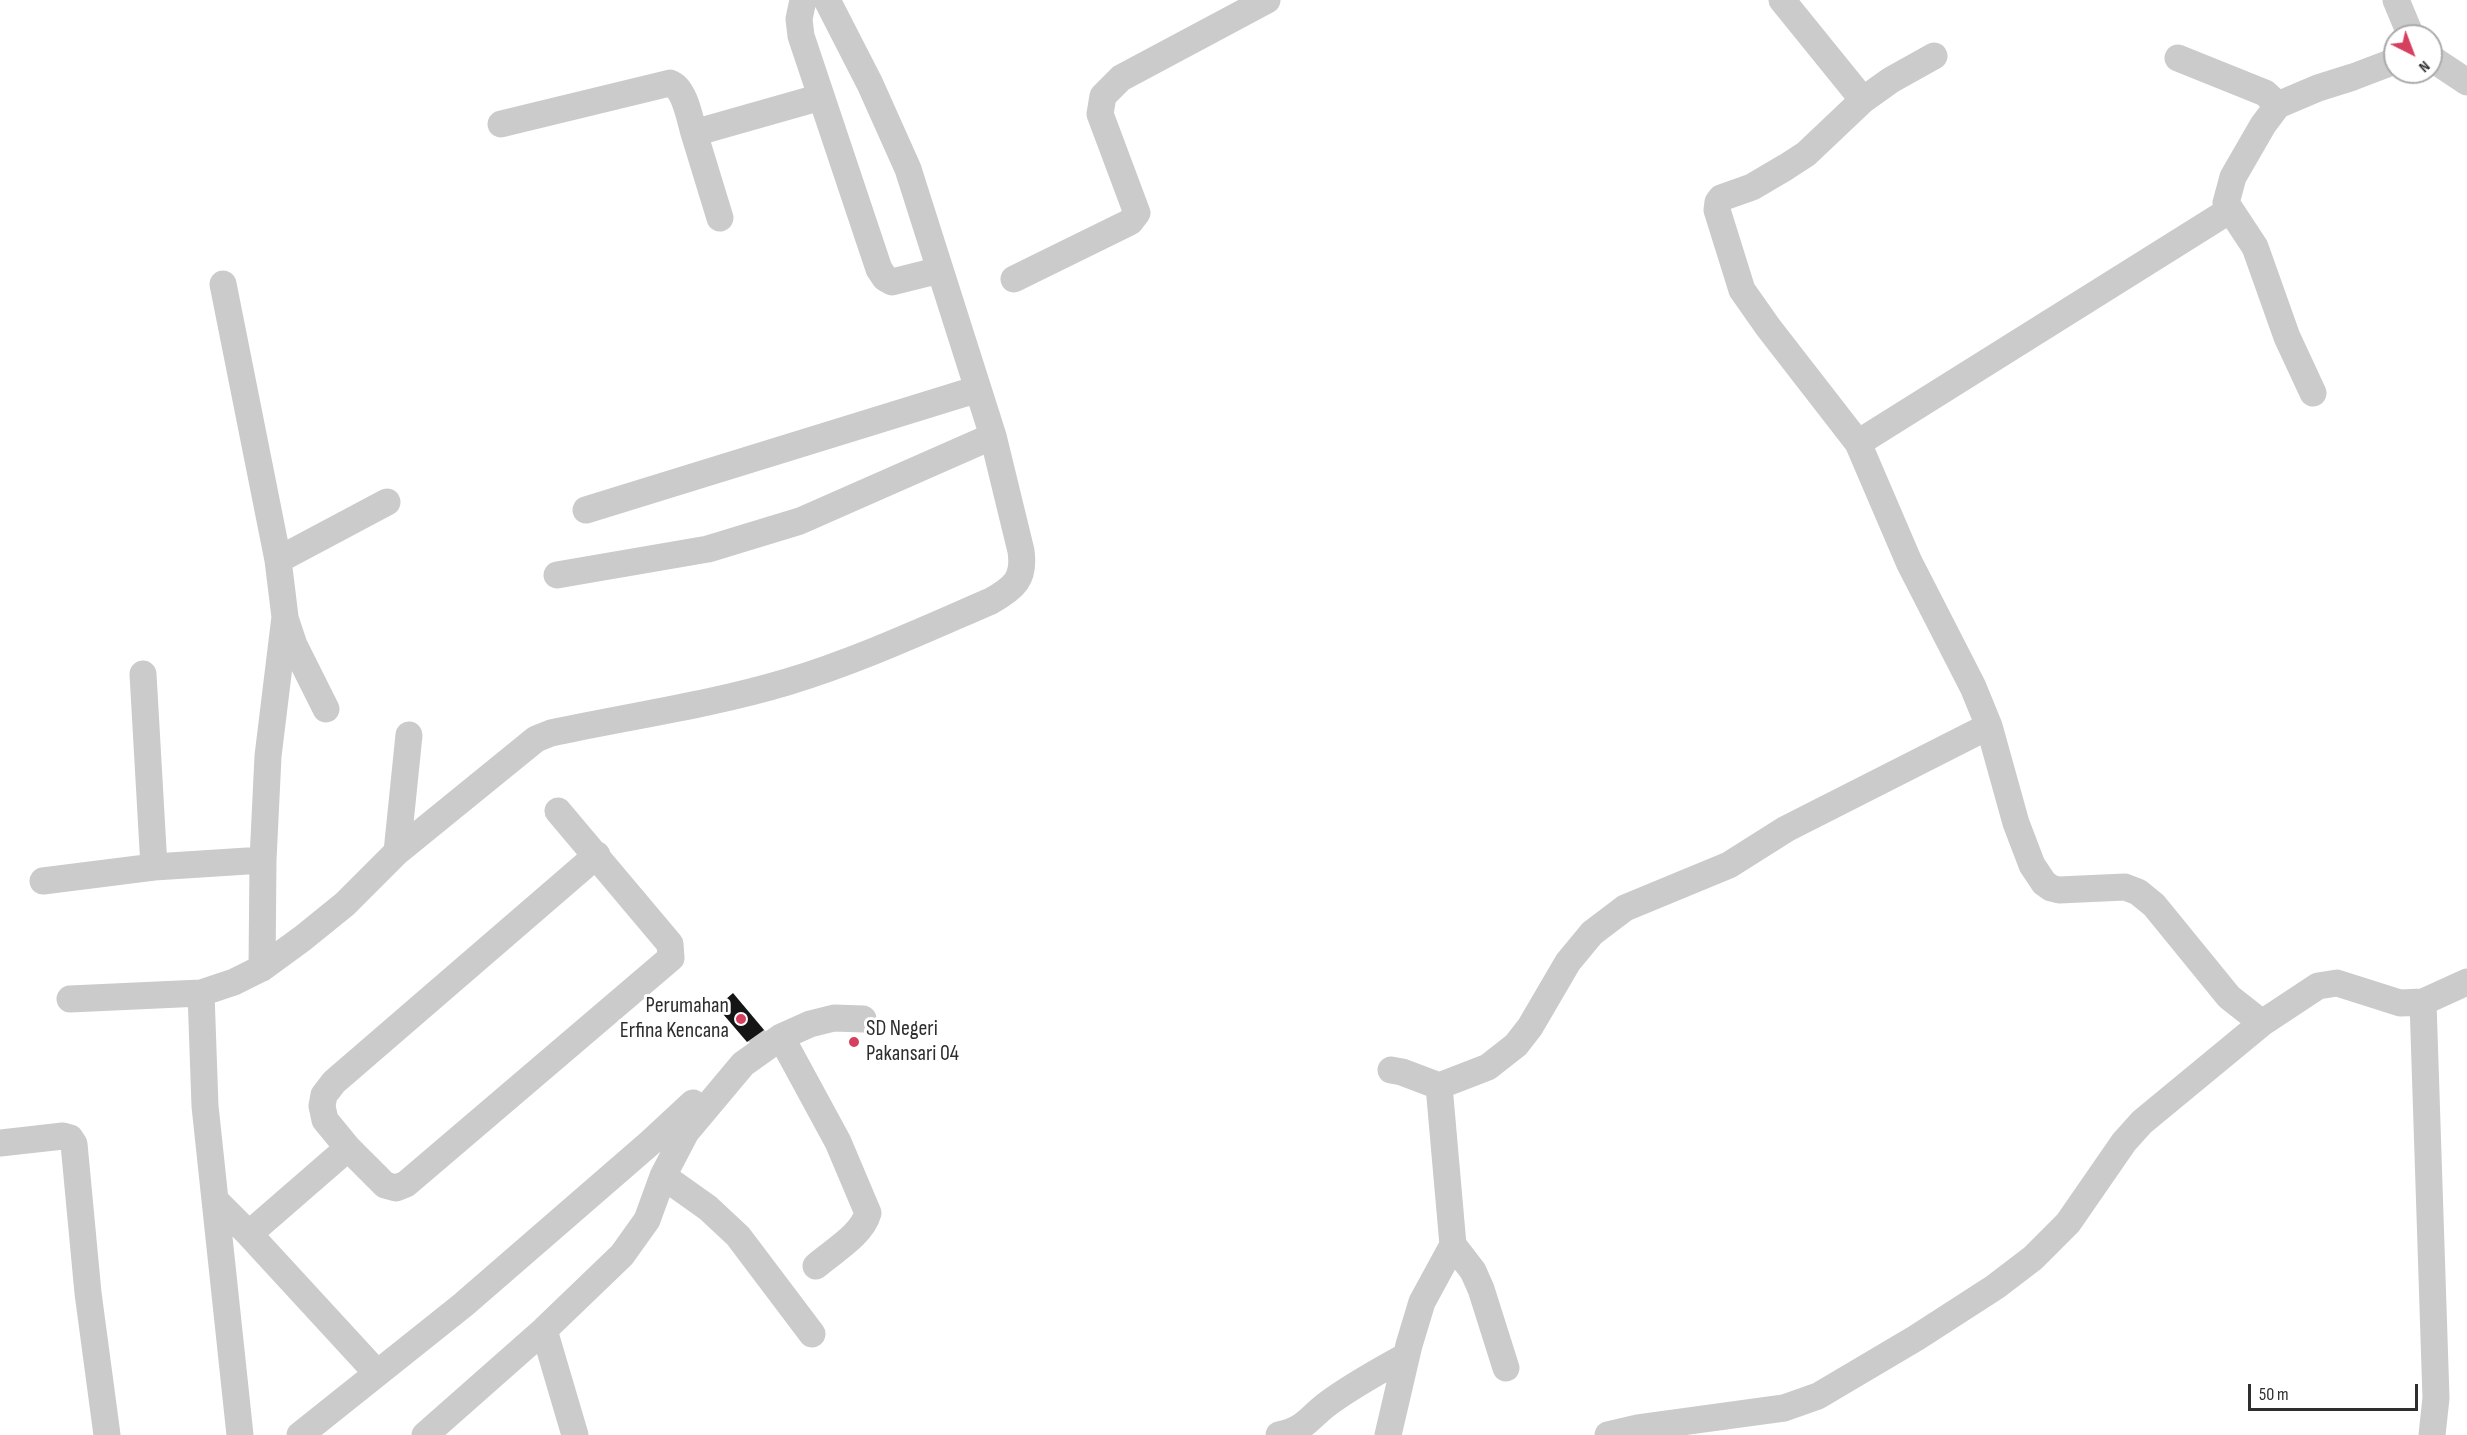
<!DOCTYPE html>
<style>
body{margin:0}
#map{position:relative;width:2467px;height:1435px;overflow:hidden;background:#fff;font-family:"Sofia Sans Condensed",sans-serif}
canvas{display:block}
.north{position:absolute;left:2383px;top:24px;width:60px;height:60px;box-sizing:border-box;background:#fff;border:2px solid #ababab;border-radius:50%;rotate:138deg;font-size:16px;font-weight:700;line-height:24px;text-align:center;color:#2e2e2e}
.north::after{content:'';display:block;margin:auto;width:21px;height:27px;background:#d5405f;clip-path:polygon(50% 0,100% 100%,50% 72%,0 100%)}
.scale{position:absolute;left:2248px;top:1384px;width:170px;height:27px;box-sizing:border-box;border:3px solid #2e2e2e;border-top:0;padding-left:8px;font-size:18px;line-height:21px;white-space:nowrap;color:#2e2e2e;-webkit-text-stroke:4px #fff;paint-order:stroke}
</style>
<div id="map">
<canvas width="2467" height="1435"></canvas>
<div class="north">N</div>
<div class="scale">50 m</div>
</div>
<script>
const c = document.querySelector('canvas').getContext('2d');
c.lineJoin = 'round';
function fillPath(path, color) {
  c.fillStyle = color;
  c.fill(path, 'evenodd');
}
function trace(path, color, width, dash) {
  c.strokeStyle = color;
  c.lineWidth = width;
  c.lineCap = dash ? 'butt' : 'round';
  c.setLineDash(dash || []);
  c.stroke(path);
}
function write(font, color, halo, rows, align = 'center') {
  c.font = font + ' "Sofia Sans Condensed",sans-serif';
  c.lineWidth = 6;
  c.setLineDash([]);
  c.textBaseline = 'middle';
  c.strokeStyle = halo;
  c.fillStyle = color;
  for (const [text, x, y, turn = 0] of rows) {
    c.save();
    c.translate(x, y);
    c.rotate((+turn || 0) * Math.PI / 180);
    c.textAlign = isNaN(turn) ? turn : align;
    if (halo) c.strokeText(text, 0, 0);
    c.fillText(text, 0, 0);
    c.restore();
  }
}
const shadow = new Path2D(`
 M743 1005 773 1040 758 1051 748 1041Z`);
const building = new Path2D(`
 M733 993 764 1030 747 1042 717 1007Z`);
const minor = new Path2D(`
 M803 0 799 19 801 36 879 269 885 278 892 282 940 270
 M1782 0 1863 100
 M2396 0 2411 36
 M1934 56 1891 80 1863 100 1806 154 1786 167 1752 187 1721 198 1718 202 1717 210 1742 290 1768 327 1858 443 1909 562 1973 687 1989 726 2016 823 2032 865 2044 883 2051 888 2059 890 2125 887 2138 892 2154 905 2229 997 2262 1023
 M2178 58 2265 93 2278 105
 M2431 58 2467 82
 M501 124 670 83C685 88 690 120 694 133L821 97
 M694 133 720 218
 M1014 279 1130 222 1137 213 1100 114 1103 96 1121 78 1267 0
 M223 284 278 560 285 617 268 756 263 860 262 968
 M2313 393 2287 337 2255 247 2226 203 2233 177 2263 125 2278 105 2318 88 2353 77 2395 61
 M1858 443 2230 210
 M586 510 978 389
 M278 560 387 502
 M557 575 708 549 800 521 993 436
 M286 621 294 645 326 709
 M143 674 154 867
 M558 811 670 944 671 958 406 1184 396 1188 385 1185 348 1148 325 1120 322 1106 324 1095 334 1082 597 855
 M397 852 409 735
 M43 881 154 867 263 860
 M70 999 201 993
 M2423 1002 2436 1398 2432 1435
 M781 1037 838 1142 868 1213C862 1235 833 1251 816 1266
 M1391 1070 1402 1072 1439 1086 1488 1067 1516 1045 1530 1027 1568 962 1592 933 1625 908 1729 865 1786 829 1989 726
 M1439 1086 1453 1245 1473 1271 1481 1289 1506 1368
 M0 1143 63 1136 70 1138 74 1144 88 1293 107 1435
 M663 1176 708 1208 738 1236 812 1334
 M216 1201 249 1234 376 1372
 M249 1234 348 1148
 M544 1330 575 1435
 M240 1435 205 1106 201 993 234 982 262 968 303 938 345 904 397 852 536 739 551 733C630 716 710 705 787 682 857 661 924 630 991 601 1014 588 1025 579 1021 551L993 436 908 169 870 84 827 0
 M300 1435 463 1305 651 1142 693 1103
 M425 1435 544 1330 622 1255 647 1220 663 1176 686 1132 743 1064 781 1037 810 1024 834 1018 863 1019
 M1279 1435C1305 1429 1307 1420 1326 1405 1351 1386 1379 1371 1406 1356
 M1388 1435 1409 1345 1422 1302 1453 1245
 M1608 1435 1638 1428 1784 1408 1818 1396 1916 1338 1995 1287 2033 1258 2068 1223 2124 1142 2142 1122 2262 1023 2318 986 2337 983 2400 1003 2423 1002 2467 982`);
const markers = [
 [741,1019,6,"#d5405f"],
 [854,1042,6,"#d5405f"]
];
const poiNames = [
 ["Perumahan",729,1006],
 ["Erfina Kencana",729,1031],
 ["SD Negeri",866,1029,"left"],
 ["Pakansari 04",866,1054,"left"]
];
fillPath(shadow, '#0003');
fillPath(building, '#151515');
trace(minor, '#cbcbcb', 27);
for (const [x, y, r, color] of markers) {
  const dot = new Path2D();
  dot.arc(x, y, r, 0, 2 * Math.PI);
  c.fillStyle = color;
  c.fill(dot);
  trace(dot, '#fff', 2);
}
write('22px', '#2e2e2e', '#fff', poiNames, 'right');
</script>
